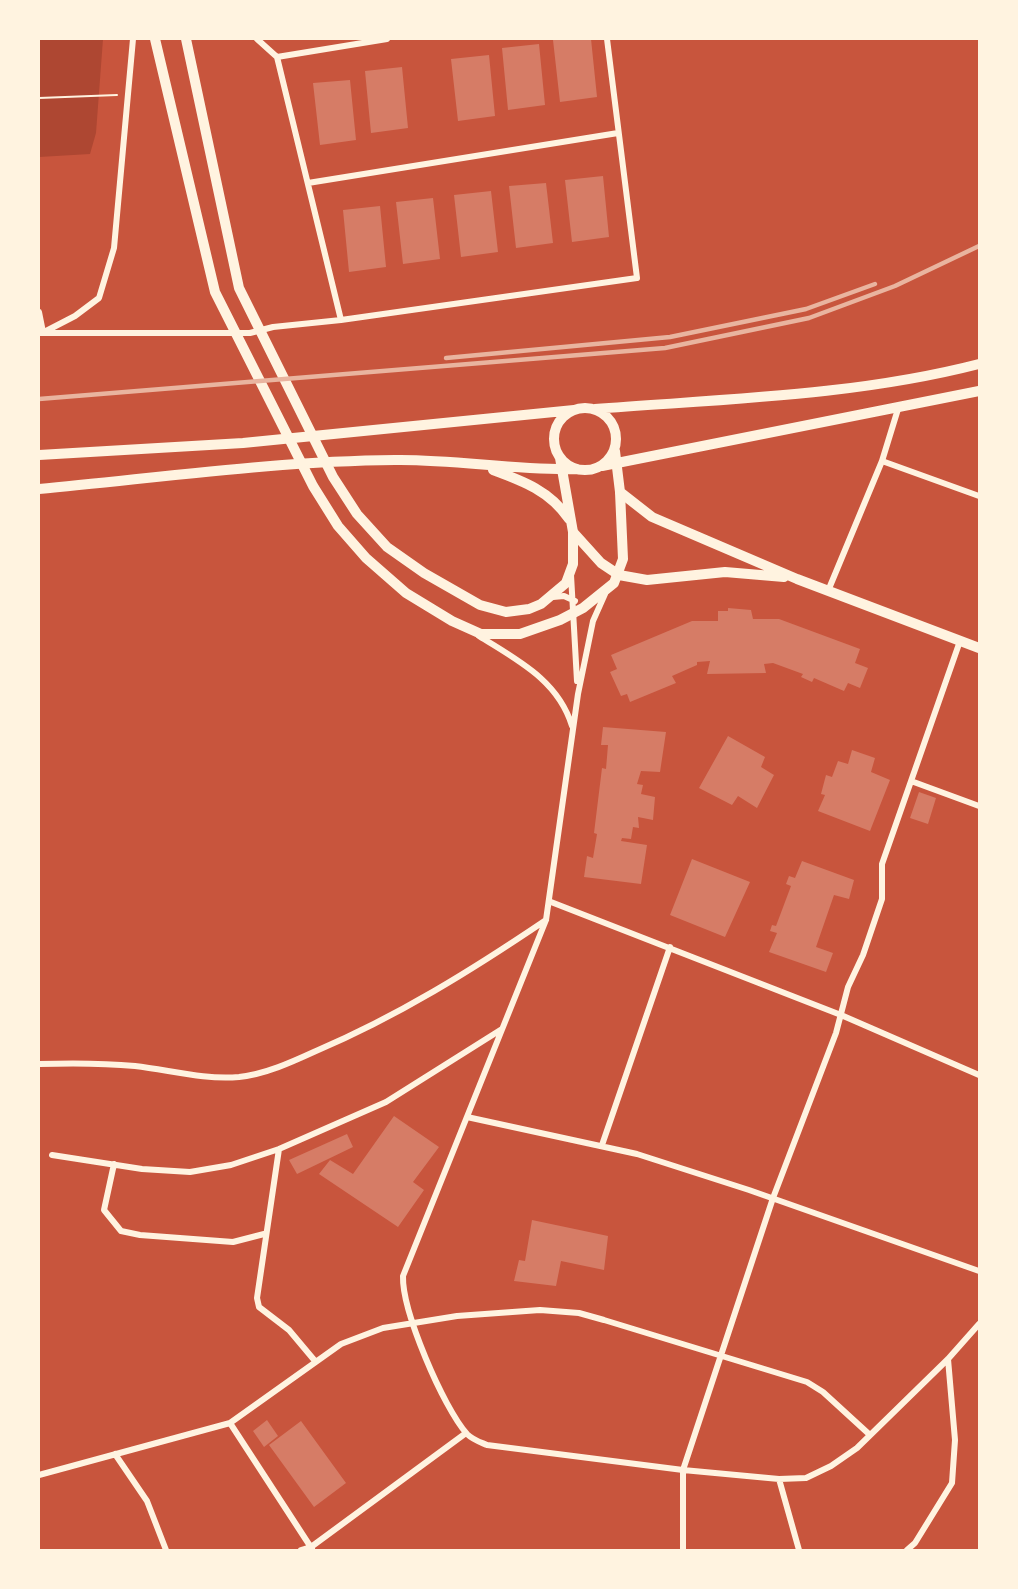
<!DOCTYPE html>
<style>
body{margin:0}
#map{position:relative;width:1018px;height:1589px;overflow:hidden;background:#c8553d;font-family:Quicksand,sans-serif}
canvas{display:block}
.frame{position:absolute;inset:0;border:40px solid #fff3e0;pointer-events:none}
</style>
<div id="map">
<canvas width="1018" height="1589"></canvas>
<div class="frame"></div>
</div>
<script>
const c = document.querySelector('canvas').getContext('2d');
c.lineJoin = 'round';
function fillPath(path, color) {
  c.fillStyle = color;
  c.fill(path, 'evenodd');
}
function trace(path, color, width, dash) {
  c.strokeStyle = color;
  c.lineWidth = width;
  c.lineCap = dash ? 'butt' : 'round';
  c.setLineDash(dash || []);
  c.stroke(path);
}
const green = new Path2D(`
 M39 39H103L96 133 90 154 39 157Z`);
const building = new Path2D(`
 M563 39H591L597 97 560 102 553 40Z
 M539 44 545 105 508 110 502 48Z
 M489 55 495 116 458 121 451 59Z
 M402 67 408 128 371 133 365 71Z
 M350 80 356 140 320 145 313 83Z
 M603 176 609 237 572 242 565 180Z
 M546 183 553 243 516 248 509 186Z
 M491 191 498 252 461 257 454 195Z
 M433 198 440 259 403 264 396 202Z
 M380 206 386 267 349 272 343 210Z
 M728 608 751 610 753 619H779L860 649 855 663 868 668 860 688 848 683 844 691 814 678 812 682 801 677 803 674 773 663 764 664 766 673 707 674 710 661 697 662V665L672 676 676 683 630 702 627 694 621 696 610 672 617 669 611 655 692 621H718V611H728Z
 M603 727 666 732 660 772 641 771 637 784 643 785 641 794 655 797 653 820 638 817 639 828 633 827 631 839 622 838 621 841 647 845 641 884 584 877 587 856 593 858 597 834 594 833 602 768 606 769 608 745H601Z
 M728 736 765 757 761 767 774 775 757 808 738 796 732 805 699 788Z
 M852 750 875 758 871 772 890 780 870 831 818 811 825 795 821 794 826 775 832 777 838 761 848 764Z
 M919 792 936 798 928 824 910 818Z
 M692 859 750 882 725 937 670 915Z
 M802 861 854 880 849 899 834 895 816 947 833 953 826 972 769 952 777 933 770 931 772 925 776 926 791 886 786 884 789 876 795 878Z
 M394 1116 439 1147 413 1182 424 1190 398 1227 319 1174 330 1160 353 1174Z
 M347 1134 353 1147 297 1174 289 1160Z
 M532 1220 608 1236 604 1270 561 1261 556 1286 514 1281 519 1260 525 1261Z
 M267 1420 278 1436 264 1447 253 1431Z
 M301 1421 346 1483 314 1507 269 1445Z`);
const path = new Path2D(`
 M287 39H288
 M39 98 117 95`);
const minor = new Path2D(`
 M257 39 277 57 341 320
 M277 57 387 39
 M308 183 618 133
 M39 312 43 332
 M46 331 75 316 99 298 114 248 133 39
 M39 333H250L273 327 341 320 637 278 607 39
 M882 461 979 496
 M571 575 577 681
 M828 591 882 461 898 409
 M605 594 593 621 578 694 546 920 403 1276C402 1311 443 1407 467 1434 473 1440 480 1442 487 1445L683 1470 779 1479 806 1478 831 1466 857 1448 948 1359 979 1324
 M553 597 564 596 575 601
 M479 636C517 660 558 680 572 726
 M911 781 979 806
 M551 902 841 1015 979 1075
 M39 1064C71 1063 103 1063 135 1066 170 1070 203 1080 239 1077 266 1074 292 1062 316 1051 398 1016 472 970 546 920
 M467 1117 637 1154 749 1190 979 1271
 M602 1145 670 947
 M279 1149 257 1298 259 1307 289 1330 315 1361
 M52 1155 142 1169 190 1172 231 1165 279 1149 386 1102 502 1029
 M114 1164 104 1210 121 1231 140 1235 233 1242 264 1234
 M230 1423 312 1549
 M115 1454 147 1501 166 1550
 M39 1475 230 1423 341 1344 383 1328 457 1316 540 1310 579 1313 604 1320 807 1382 823 1392 870 1435
 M779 1479 799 1550
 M301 1550 311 1547 466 1433
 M683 1550V1470L773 1198 836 1033 848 987 863 955 882 899V864L960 641
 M907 1550 915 1543 952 1483 955 1440 948 1359`);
const secondary = new Path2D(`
 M155 39 215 292 313 486 338 526 366 558 406 593 452 621 481 634H520L560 620 583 608 614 583 623 559 620 492
 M186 39 239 288 333 477 357 514 387 547 424 573 480 605 506 612 529 609 541 604 566 583 573 564V532`);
const primary = new Path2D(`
 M554 439a31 31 0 1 1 62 0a31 31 0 1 1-62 0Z
 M595 409C723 399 855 396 979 364
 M615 451 620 492 652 517 797 579 979 648
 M39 455 243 443 574 410
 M560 458 573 532 601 563 619 575 647 580 725 572 784 577
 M602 466 979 391
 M493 470C523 481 550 491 569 519
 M39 489C157 478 276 461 395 460 456 459 516 471 577 469`);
const rail = new Path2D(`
 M446 358 670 337 806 309 875 284
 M39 399 665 348 809 318 895 286 979 246`);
fillPath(green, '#ae4732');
fillPath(building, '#d67c66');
trace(path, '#fff3e0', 2);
trace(minor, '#fff3e0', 6);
trace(secondary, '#fff3e0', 10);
trace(primary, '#fff3e0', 10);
trace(rail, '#e9b49f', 4.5);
</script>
